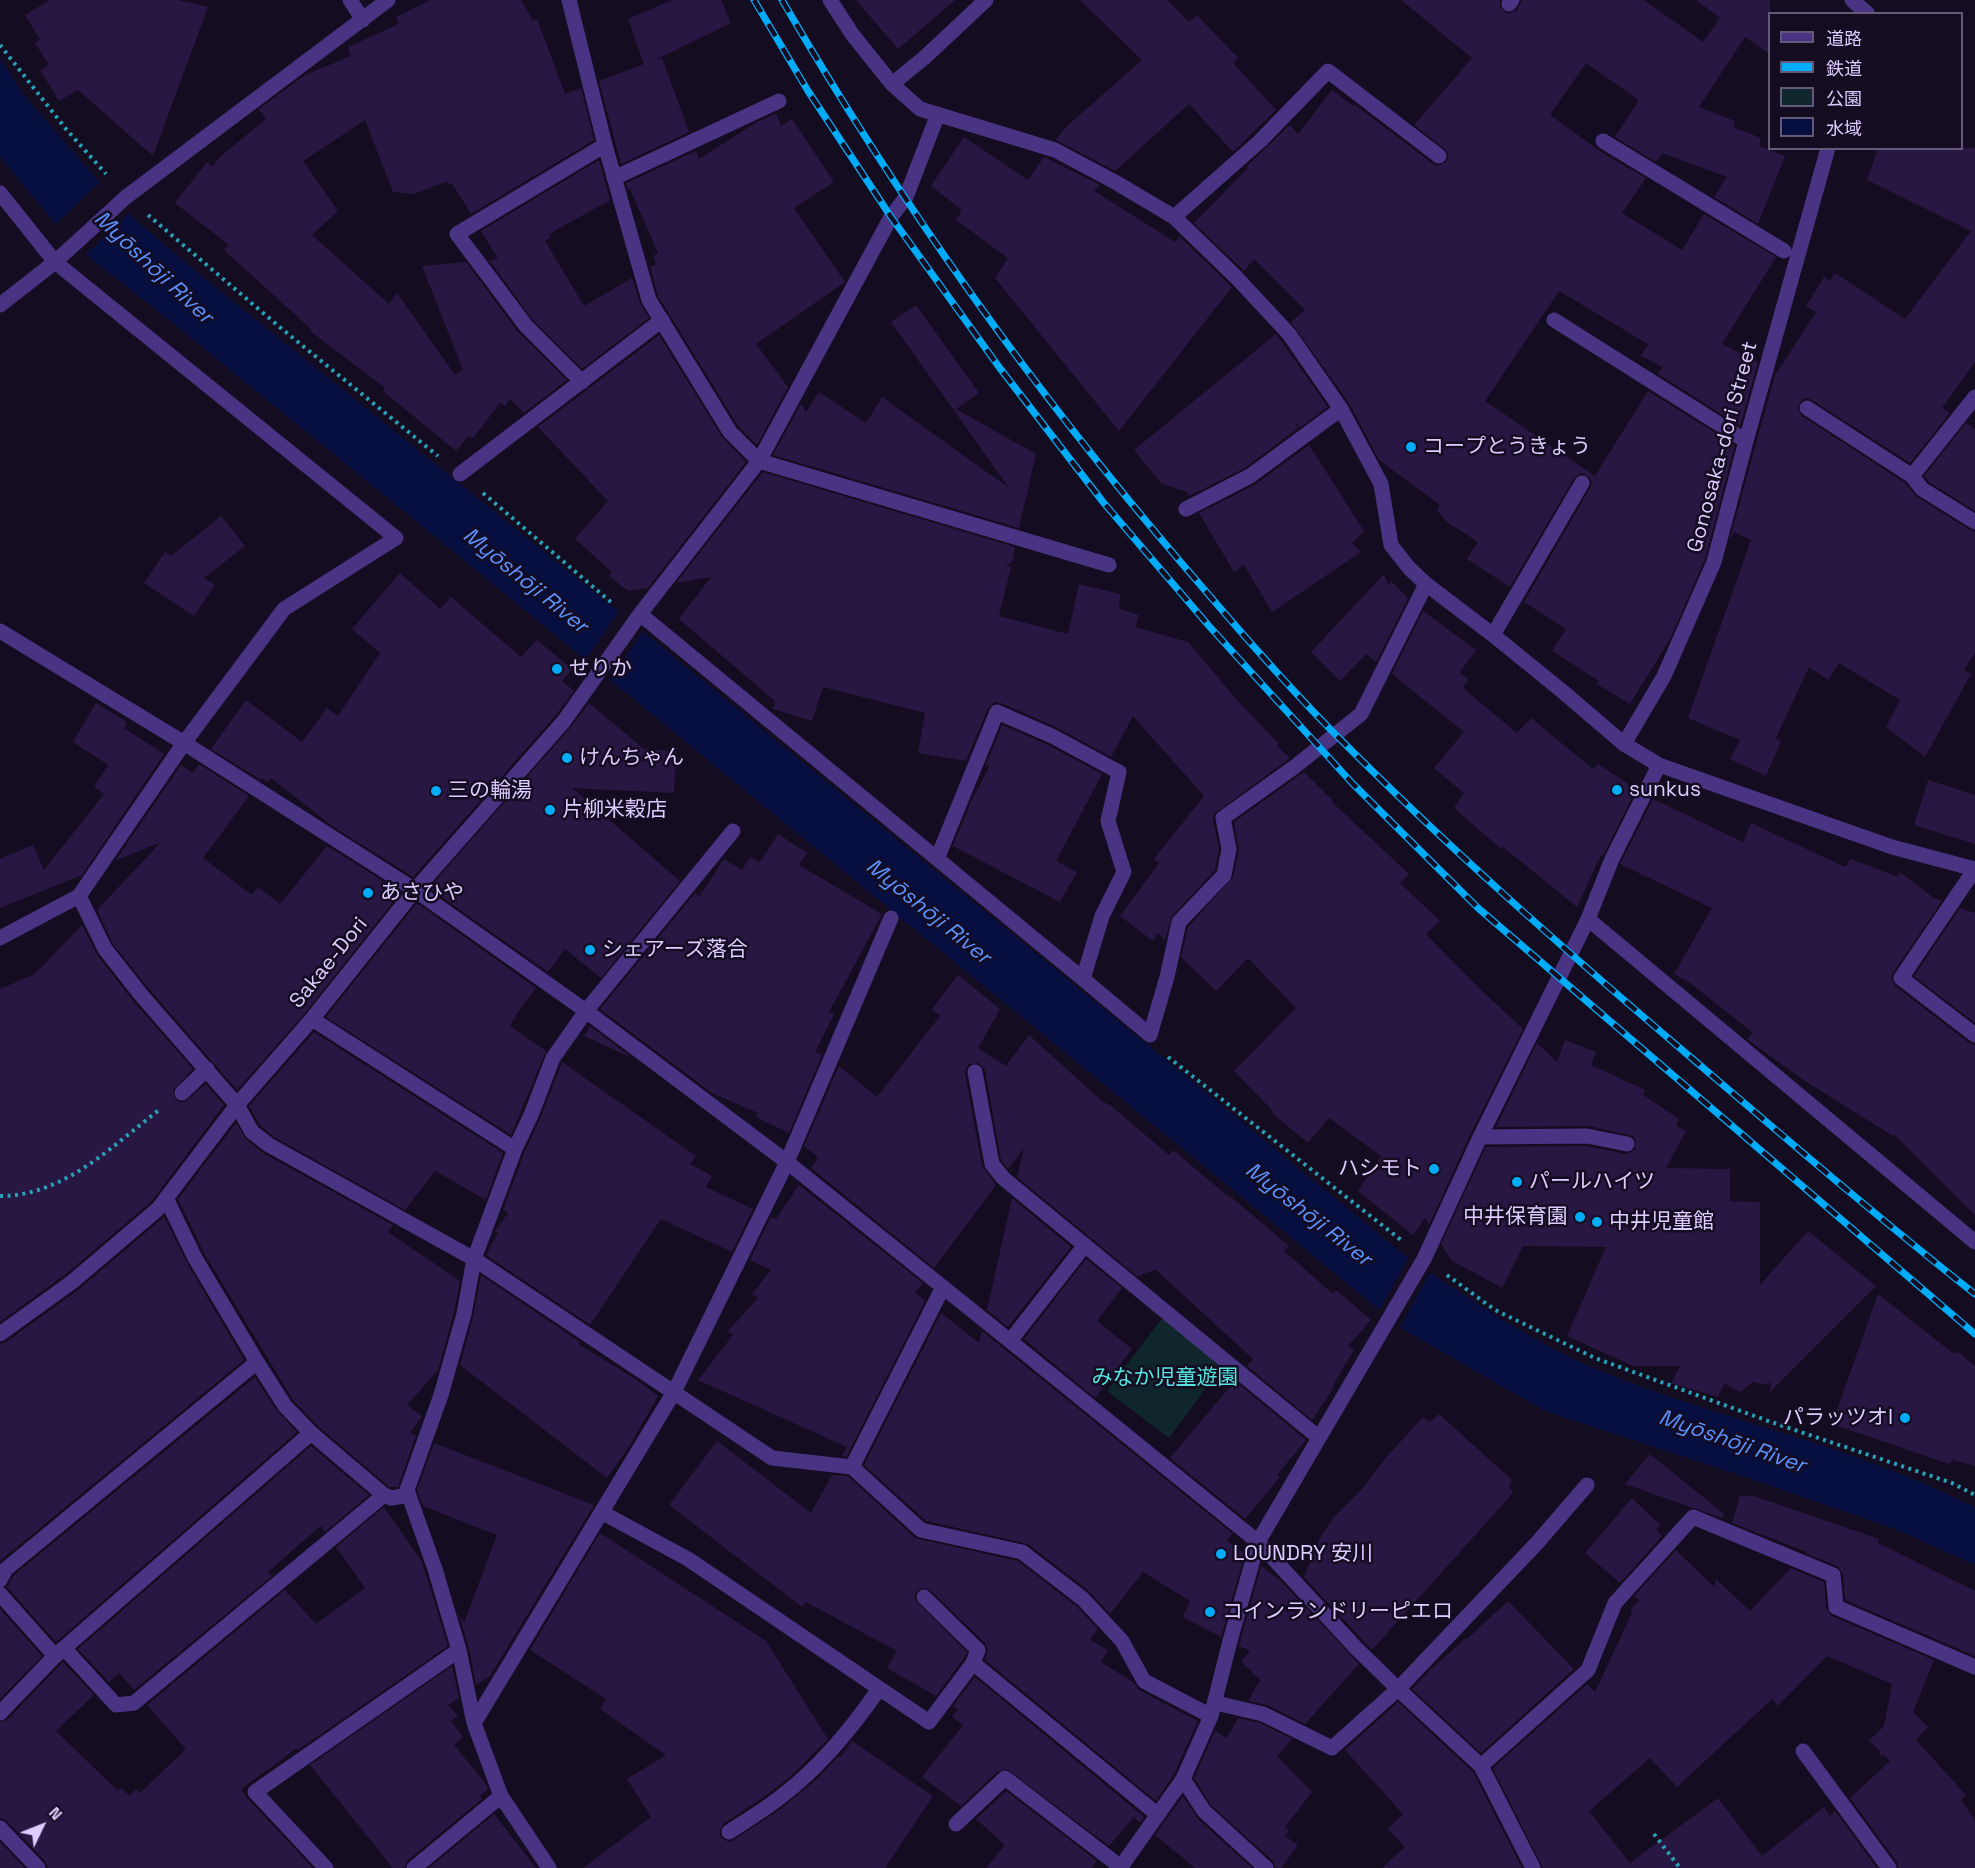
<!DOCTYPE html>
<meta charset="utf-8">
<style>
body{margin:0}
#map{position:relative;width:1975px;height:1868px;overflow:hidden;background:#140c21;font-family:"Space Grotesk","Noto Sans JP",sans-serif}
canvas{display:block}
.legend{position:absolute;left:1768px;top:12px;width:195px;height:138px;box-sizing:border-box;background:#140c21;border:2px solid #64597a;margin:0;padding:8px 10px;list-style:none;font-size:18px;color:#dcf}
.legend li{display:flex;align-items:center;gap:12px;height:30px}
.legend b{width:30px;border:2px solid #64597a}
.north{position:absolute;left:12px;top:1796px;width:60px;height:60px;-webkit-text-stroke:4px #140c21;paint-order:stroke;rotate:47deg;font-size:16px;font-weight:700;line-height:24px;text-align:center;color:#dcf}
.north::after{content:'';display:block;margin:auto;width:21px;height:27px;background:#dcf;clip-path:polygon(50% 0,100% 100%,50% 72%,0 100%)}
</style>
<div id="map">
<canvas width="1975" height="1868"></canvas>
<ul class="legend">
<li><b style="height:8px;background:#483483"></b>道路</li>
<li><b style="height:8px;background:#00abf7"></b>鉄道</li>
<li><b style="height:16px;background:#0f272c"></b>公園</li>
<li><b style="height:16px;background:#070f40"></b>水域</li>
</ul>
<div class="north">N</div>
</div>
<script>
const c = document.querySelector('canvas').getContext('2d');
c.lineJoin = 'round';
function fillPath(path, color) {
  c.fillStyle = color;
  c.fill(path, 'evenodd');
}
function trace(path, color, width, dash) {
  c.strokeStyle = color;
  c.lineWidth = width;
  c.lineCap = dash ? 'butt' : 'round';
  c.setLineDash(dash || []);
  c.stroke(path);
}
function write(font, color, halo, rows, align = 'center') {
  c.font = font + ' "Space Grotesk","Noto Sans JP",sans-serif';
  c.lineWidth = 5;
  c.setLineDash([]);
  c.textBaseline = 'middle';
  c.strokeStyle = halo;
  c.fillStyle = color;
  for (const [text, x, y, turn = 0] of rows) {
    c.save();
    c.translate(x, y);
    c.rotate((+turn || 0) * Math.PI / 180);
    c.textAlign = isNaN(turn) ? turn : align;
    if (halo) c.strokeText(text, 0, 0);
    c.fillText(text, 0, 0);
    c.restore();
  }
}
const green = new Path2D(`
 M1162 1318 1224 1364 1169 1438 1107 1391Z`);
const water = new Path2D(`
 M0 59 23 94 100 183 131 216 197 272 619 612 1407 1257C1469 1299 1533 1343 1603 1372 1704 1413 1812 1437 1913 1479 1934 1487 1954 1498 1975 1507V1565L1900 1531 1746 1477 1545 1411 1404 1330 422 526 165 317 89 257 51 219 0 157Z`);
const pier = new Path2D(`
 M101 181 131 211 84 256 54 226Z
 M620 610 644 630 608 682 584 662Z
 M1410 1255 1431 1270 1399 1330 1378 1313Z`);
const building = new Path2D(`
 M50 0H178L208 7 153 156 78 90 59 101 40 70 49 65 35 43 40 40 25 15Z
 M431 0H521L533 21 537 19 565 94 581 88 594 140 471 214 452 183 449 185 448 181 414 194 393 192 365 120 303 161 338 211 312 235 389 304 397 293 455 375 463 370 422 266 466 262 518 332 567 380 524 413 510 399 505 406 500 403 473 438 468 436 456 451 383 391 385 388 310 331 311 329 224 250 229 245 175 203 207 162 212 167 221 156 266 119 259 109 305 75 351 56 348 47 399 24 396 17Z
 M672 0H721L731 23 651 62 662 58 689 132 621 164 599 81 644 64 628 19Z
 M856 0H955L898 49Z
 M1080 0H1167L1189 22 1197 15 1238 58 1233 63 1276 110 1233 152 1189 104 1115 171 1056 140 1065 128 1142 60Z
 M1401 0H1500V8L1508 14 1517 10 1522 0H1644L1703 42 1720 18 1696 0H1770V54L1745 37 1699 107 1735 121 1733 127 1761 138 1759 146 1785 156 1758 224 1714 197 1727 177 1662 153 1656 162 1615 137 1639 100 1586 63 1550 115 1604 154 1646 178 1622 213 1682 250 1704 214 1776 257 1722 344 1758 362 1740 426 1658 374 1663 367 1641 356 1648 344 1559 291 1485 401 1595 476 1648 391 1735 445 1705 559 1670 639 1630 704 1597 684 1599 681 1552 651 1566 629 1524 602 1590 488 1592 482 1590 478 1581 473 1574 478 1510 587 1467 559 1478 542 1447 522 1437 510 1440 505 1379 460 1349 403 1291 322 1305 310 1254 259 1244 271 1194 223 1248 168 1247 166 1290 125 1298 134 1332 90 1353 106 1354 104 1433 164 1438 166 1446 162 1449 157 1445 149 1414 125 1472 58Z
 M776 113 781 126 792 119 834 182 794 208 845 282 756 344 788 387 757 445 738 426 658 296 650 267 656 264 653 256 658 253 630 189 628 190 626 183 696 151 699 159 757 122Z
 M964 137 1028 180 1044 157 1100 185 1094 191 1175 242 1180 237 1232 287 1119 431 995 278 1008 258 956 220 962 210 931 186Z
 M1878 148H1975V362L1942 408 1950 413 1910 463 1812 400 1807 398 1802 400 1797 408 1802 416 1905 483 1917 497 1970 530 1975 532V653L1964 670 1971 674 1925 757 1886 727 1900 700 1839 663 1828 680 1809 667 1776 738 1781 741 1766 776 1730 759 1740 740 1688 718 1751 540 1734 532 1730 538 1776 371 1777 372 1816 312 1806 306 1824 277 1830 281 1835 273 1905 319 1971 231 1867 180Z
 M599 160 610 200 549 234 551 237 545 241 584 306 632 278 640 303 649 318 582 369 533 320 489 260 498 259 481 231Z
 M916 305 979 393 956 409 1036 454 1019 528 773 455 801 404 806 412 819 392 866 423 882 397 1009 488 891 322Z
 M1276 334 1328 407 1301 427 1295 423 1298 428 1245 468 1189 496 1187 492 1162 484 1134 450Z
 M659 335 722 437 746 462 648 588 628 591 609 576 612 572 575 539 608 501 538 427Z
 M1966 423 1975 429V511L1929 482 1924 476Z
 M1309 445 1364 531 1352 543 1361 552 1272 612 1244 565 1234 572 1199 513 1256 484Z
 M763 472 1015 547 1012 562 1005 566 1011 567 999 616 1068 634 1079 584 1120 594 1119 609 1139 615 1135 627 1188 642 1237 700 1279 744 1277 746 1290 758 1214 814 1213 820 1219 849 1215 870 1172 916 1165 940 1158 933 1153 941 1120 916 1159 863 1154 859 1204 796 1133 716 1111 757 1056 727 1001 703 995 702 988 708 966 761 918 753 925 713 823 687 812 721 773 709 775 701 679 619 711 577 676 583Z
 M221 516 245 546 204 578 215 585 194 616 144 583 165 552 171 556Z
 M400 573 440 609 451 597 521 657 537 640 572 669 562 681 574 691 556 715 413 877 332 826 271 778 268 782 262 778 261 780 211 749 246 700 302 742 327 708 338 716 380 653 352 629Z
 M1384 574 1388 585 1391 581 1408 598 1376 662 1366 654 1340 681 1311 652Z
 M1423 611 1476 650 1460 672 1468 680 1463 688 1517 733 1531 718 1593 769 1598 764 1627 783 1629 788 1635 791 1603 856 1601 855 1577 907 1503 847 1501 849 1454 808 1464 793 1434 768 1464 732 1392 674Z
 M96 703 127 722 124 728 164 754 82 875 0 908V859L33 845 44 870 104 794 94 787 108 765 73 742Z
 M589 703 644 749 676 751 674 793 572 788 680 881 601 978 565 949 548 972 429 888 571 727Z
 M1002 725 1048 745 1102 774 1056 861 1077 872 1060 902 953 846 971 802 990 765H986Z
 M199 764 249 796 203 858 252 895 258 887 280 904 327 846 401 892 305 1013 237 1090 150 990 113 944 97 910 161 842 115 861 181 765 193 773Z
 M1304 772 1333 801 1332 802 1409 874 1400 883 1440 921 1426 934 1479 988 1523 1029 1471 1133 1429 1225 1425 1218 1413 1235 1358 1191 1381 1156 1329 1118 1308 1143 1271 1112 1272 1110 1234 1071 1296 1008 1248 958 1216 991 1181 957 1188 927 1233 877 1239 850 1234 822Z
 M1928 780 1975 795V844L1914 825Z
 M1653 799 1743 842 1751 823 1845 867 1851 859 1898 877 1900 872 1934 898 1942 901 1893 973 1891 978 1895 986 1969 1043 1975 1045V1215L1894 1134 1893 1136 1805 1081 1752 1043 1747 1039 1753 1033 1689 982 1674 974 1712 908 1620 864Z
 M778 834 807 853 799 865 882 914 829 1012 834 1014 815 1052 822 1055 789 1133 756 1117 758 1113 712 1093 600 1009 695 893 699 897 724 859 742 870 750 857 760 862Z
 M417 903 536 988 520 1009 510 1026 546 1051 511 1135 326 1017Z
 M1960 908 1975 913V1023L1914 976Z
 M82 925 97 955 134 1002 193 1069 173 1090 175 1099 180 1102H185L206 1084 224 1105 151 1202 66 1274 0 1322V989L35 974Z
 M958 975 1000 1009 978 1048 1006 1066 1029 1035 1103 1102 1110 1105 1169 1155 1173 1150 1229 1197 1230 1196 1289 1246 1284 1251 1333 1294 1336 1290 1371 1320 1348 1346 1354 1350 1333 1385 1335 1386 1312 1420 1247 1366 1253 1359 1156 1270 1137 1276 1017 1177 1024 1148 1008 1169 1001 1160 985 1070 979 1063 969 1064 966 1068 965 1074 982 1166 996 1185 934 1268 811 1168 818 1157 804 1146 839 1066 877 1097 940 1016 932 1009Z
 M590 1026 634 1059 584 1036Z
 M314 1032 503 1153 486 1200 435 1171 405 1210 274 1137 260 1125 249 1106Z
 M1565 1040 1596 1052 1591 1065 1645 1090 1643 1095 1679 1119 1676 1126 1686 1131 1666 1168 1730 1169V1201L1760 1202V1285L1808 1231 1876 1286 1769 1393 1772 1381 1767 1385 1753 1382 1740 1392 1724 1383 1718 1397 1671 1383 1680 1366H1633L1567 1336 1606 1247 1523 1246 1502 1288 1451 1260 1441 1244 1486 1147 1586 1146 1626 1154 1635 1150 1636 1141 1633 1136 1589 1126 1496 1127 1537 1043 1557 1062Z
 M562 1062 696 1156 690 1164 712 1176 706 1187 753 1209 732 1252 661 1219 590 1325 486 1255 498 1233 495 1231 508 1213 503 1210 524 1153 540 1119Z
 M236 1123 246 1139 263 1153 393 1225 388 1232 460 1281 454 1312 438 1370 407 1405 422 1416 410 1433 416 1436 398 1487H389L318 1426 293 1400 204 1253 178 1199Z
 M799 1185 923 1283 915 1293 925 1301 846 1457 842 1456 847 1447 698 1380 733 1335 728 1331 758 1298 752 1294 771 1270 750 1260 771 1217 776 1219Z
 M1012 1198 1071 1247 1008 1327 987 1310Z
 M164 1217 187 1263 244 1360 0 1561V1344L6 1342 78 1290Z
 M1086 1259 1122 1288 1097 1321 1132 1349 1095 1398 1024 1339Z
 M481 1275 580 1342 578 1344 637 1380 658 1396 630 1445 607 1478 460 1365 473 1317Z
 M1878 1294 1954 1354 1957 1351 1975 1366V1466L1953 1460 1949 1464 1832 1424Z
 M941 1313 979 1343 982 1331 1233 1534 1227 1541 1245 1554 1221 1637 1183 1617 1190 1601 1143 1572 1110 1614 1089 1591 1028 1544 926 1521 864 1465Z
 M255 1377 277 1411 297 1432 56 1642 7 1587 14 1575Z
 M1235 1381 1306 1440 1277 1475 1280 1477 1245 1519 1170 1458Z
 M1439 1414 1512 1480 1509 1487 1513 1493 1372 1650 1304 1577 1320 1538 1333 1518 1361 1490 1384 1460 1423 1417 1430 1422Z
 M717 1441 811 1513 832 1475 848 1476 915 1538 1018 1561 1076 1606 1098 1629 1090 1640 1108 1650 1101 1662 1133 1682 1139 1690 1198 1721 1174 1774 1156 1801 985 1660 988 1649 985 1643 930 1590 922 1588 918 1590 915 1594V1600L967 1652 964 1658 936 1696 887 1668 897 1651 806 1602 802 1607 669 1505Z
 M434 1443 594 1505 490 1676 476 1685 469 1648 459 1615 464 1623 497 1535 423 1506 417 1490Z
 M311 1446 369 1495 325 1532 321 1526 318 1528 268 1572 272 1576 134 1690 119 1673 109 1682 78 1649Z
 M1650 1454 1724 1514 1722 1518 1625 1484Z
 M1740 1496H1754L1879 1539 1878 1543 1975 1591V1656L1845 1600 1843 1574 1837 1566 1805 1553 1807 1552 1732 1523Z
 M1632 1498 1660 1525 1656 1530 1662 1536 1620 1583 1585 1553Z
 M384 1507 422 1562 448 1646 298 1750 297 1748 241 1789 248 1799 313 1868H48L45 1861 7 1821 0 1818V1722L7 1720 63 1662 94 1695 56 1731 118 1791 121 1788 130 1796 136 1789 140 1793 186 1749 147 1705 285 1590 316 1624 365 1588 336 1547Z
 M600 1533 766 1641 828 1739 791 1776 764 1797 723 1824 719 1832 721 1838 729 1842 734 1840 782 1808 817 1779 839 1756 840 1758 852 1741 933 1796 885 1868H583L651 1817 627 1779 666 1755 600 1709 606 1699 530 1650Z
 M1676 1550 1714 1587 1716 1579 1750 1611 1791 1568 1824 1582 1826 1608 1832 1616 1934 1660 1913 1712 1928 1727 1916 1740 1966 1795 1961 1800 1975 1820V1868H1899L1897 1862 1850 1798 1890 1761 1885 1756 1879 1755 1880 1751 1869 1741 1884 1726 1892 1684 1827 1656 1778 1706 1772 1699 1677 1787 1650 1758 1589 1811 1630 1863 1718 1798 1762 1856 1824 1807 1830 1816 1835 1811 1877 1868H1543L1493 1768 1587 1684 1595 1692 1632 1613 1630 1610 1639 1601 1634 1596Z
 M1261 1566 1280 1580 1359 1664 1305 1724 1267 1705 1248 1701 1260 1680 1241 1661 1250 1651 1239 1646Z
 M1508 1601 1574 1669 1481 1753 1412 1689 1431 1669 1466 1638 1467 1639Z
 M0 1609 42 1656 0 1699Z
 M452 1666 459 1698 448 1705 458 1716 451 1721 463 1737 454 1745 486 1784 488 1789 480 1796 482 1799 408 1860 404 1868H393L310 1765Z
 M975 1677 1144 1817 1140 1823 1134 1817 1109 1846 1007 1769 998 1771 961 1806 922 1777 963 1725 952 1717 958 1709 953 1706Z
 M1398 1702 1473 1772 1522 1868H1382L1405 1847 1388 1829 1403 1814 1345 1750Z
 M1238 1718 1260 1723 1292 1739 1277 1756 1312 1792 1285 1827 1289 1830 1285 1836 1298 1845 1281 1868H1276L1273 1861 1211 1805 1194 1778 1215 1731 1227 1738Z
 M1006 1791 1097 1861 1091 1868H986L1005 1845 976 1819Z
 M1183 1796 1197 1818 1252 1868H1195L1155 1835Z
 M494 1814 536 1868H429Z
 M0 1842 25 1868H0Z`);
const path = new Path2D(`
 M0 45 66 129 106 174
 M148 215 282 329 438 456
 M483 493 612 603
 M1168 1057 1401 1240
 M0 1196C64 1196 112 1146 159 1110
 M1447 1275 1495 1310 1595 1358 1771 1422 1952 1483 1975 1495
 M1654 1834 1680 1868`);
const minor = new Path2D(`
 M350 0 363 20
 M569 0 605 145 649 300 730 432 759 461 1109 565
 M830 0 852 34 892 84 920 109 1055 150 1115 182 1174 217 1236 277 1289 334 1341 409 1381 484 1391 545 1409 568 1426 584 1493 635 1562 691 1624 744 1659 765 1892 847 1975 869 1901 978 1975 1035
 M1852 0 1867 13
 M1509 4 1512 0
 M892 84 924 58 986 0
 M1603 141 1784 251
 M614 178 779 101
 M0 193 55 262 396 538 284 609 184 743 79 896 0 938
 M1174 217 1260 141 1328 71 1439 156
 M0 305 55 262 126 197 388 0
 M1554 320 1746 441
 M582 382 526 326 457 234 605 145
 M1807 408 1912 476 1922 489 1975 522
 M460 474 662 320
 M1912 476 1975 397
 M1186 509 1250 476 1341 409
 M640 614 1083 979 1102 916 1124 872 1108 821 1119 772 1052 736 997 712 937 859
 M0 631 184 743 415 890 586 1011 787 1162 1010 1341 1258 1542 1356 1648 1398 1689 1481 1766 1533 1868
 M1493 635 1582 483
 M1624 744 1664 676 1714 562 1746 441 1828 148
 M79 896 105 949 142 996 237 1105 252 1132 269 1145 474 1259 772 1458 852 1467 921 1530 1022 1552 1083 1599 1122 1641 1144 1681 1211 1716
 M1588 919 1975 1242
 M1083 979 1150 1035 1167 977 1179 922 1224 875 1229 849 1223 818 1293 768 1361 714 1426 584
 M312 1019 515 1149
 M975 1072 992 1164 1003 1178 1318 1437
 M182 1093 207 1069
 M1480 1137 1587 1136 1627 1144
 M166 1198 195 1258 257 1362 285 1406 311 1433 384 1495 391 1498 409 1495
 M0 1334 72 1282 158 1209 237 1105 312 1019 415 890 564 721 640 614 759 461 891 217 906 197 938 114
 M1010 1341 1085 1245
 M852 1467 943 1287
 M603 1513 688 1559 929 1722 973 1663
 M0 1580 6 1569 257 1362
 M0 1594 55 1656
 M924 1597 978 1650 973 1663 1158 1815
 M64 1648 116 1705 134 1703 384 1495
 M1216 1703 1263 1714 1332 1748 1398 1689 1537 1543 1587 1485
 M0 1713 55 1656 311 1433
 M474 1723 674 1392 787 1162 891 918
 M1803 1751 1889 1868
 M1481 1766 1588 1670 1615 1603 1693 1517 1833 1575 1836 1607 1975 1667
 M1183 1779 1204 1811 1266 1868
 M956 1824 1005 1778 1122 1868
 M0 1828 38 1868
 M729 1832C747 1820 766 1809 783 1795 821 1766 852 1728 879 1689
 M326 1868 255 1792 459 1650
 M414 1868 501 1796
 M549 1868 501 1796 474 1723 459 1650 435 1569 407 1490 441 1395 464 1314 474 1259 515 1149 531 1115 553 1058 586 1011 733 831
 M1120 1868 1183 1779 1211 1716 1230 1641 1258 1542 1424 1259 1480 1137 1588 919 1612 859 1659 765`);
const rail = new Path2D(`
 M754 0 808 91 891 217 999 367 1103 502 1209 626 1352 783 1478 908 1975 1334
 M782 0C898 200 1033 390 1184 566 1232 622 1280 678 1332 731 1445 845 1566 951 1688 1055 1783 1136 1877 1217 1975 1294`);
const markers = [
 [1411,447,6,"#00abf7"],
 [557,669,6,"#00abf7"],
 [567,758,6,"#00abf7"],
 [1617,790,6,"#00abf7"],
 [436,791,6,"#00abf7"],
 [550,810,6,"#00abf7"],
 [368,893,6,"#00abf7"],
 [590,950,6,"#00abf7"],
 [1434,1169,6,"#00abf7"],
 [1517,1182,6,"#00abf7"],
 [1580,1217,6,"#00abf7"],
 [1597,1222,6,"#00abf7"],
 [1905,1418,6,"#00abf7"],
 [1221,1554,6,"#00abf7"],
 [1210,1612,6,"#00abf7"]
];
const poiNames = [
 ["コープとうきょう",1423,447],
 ["せりか",569,669],
 ["けんちゃん",579,758],
 ["sunkus",1629,790],
 ["三の輪湯",448,791],
 ["片柳米穀店",562,810],
 ["あさひや",380,893],
 ["シェアーズ落合",602,950],
 ["ハシモト",1422,1169,"right"],
 ["パールハイツ",1529,1182],
 ["中井保育園",1568,1217,"right"],
 ["中井児童館",1609,1222],
 ["パラッツオI",1893,1418,"right"],
 ["LOUNDRY 安川",1233,1554],
 ["コインランドリーピエロ",1222,1612]
];
const streetNames = [
 ["Gonosaka-dori Street",1723,447,-75],
 ["Sakae-Dori",329,963,-51]
];
const parkNames = [
 ["みなか児童遊園",1165,1378]
];
const waterNames = [
 ["Myōshōji River",153,268,43],
 ["Myōshōji River",525,581,39],
 ["Myōshōji River",928,912,39],
 ["Myōshōji River",1308,1215,38],
 ["Myōshōji River",1732,1442,19]
];
fillPath(green, '#0f272c');
fillPath(water, '#070f40');
fillPath(pier, '#140c21');
fillPath(building, '#291743');
trace(path, '#27a2b8', 4, [3, 4.5]);
trace(minor, '#483483', 15);
trace(rail, '#00abf7', 7);
trace(rail, '#140c21', 4.5, [14]);
for (const [x, y, r, color] of markers) {
  const dot = new Path2D();
  dot.arc(x, y, r, 0, 2 * Math.PI);
  c.fillStyle = color;
  c.fill(dot);
  trace(dot, '#140c21', 2);
}
write('21px', '#dcf', '#140c21', poiNames, 'left');
write('21px', '#dcf', '#140c21', streetNames);
write('21px', '#53e5df', '#140c21', parkNames);
write('italic 22px', '#5a90ff', '#140c21', waterNames);
</script>
